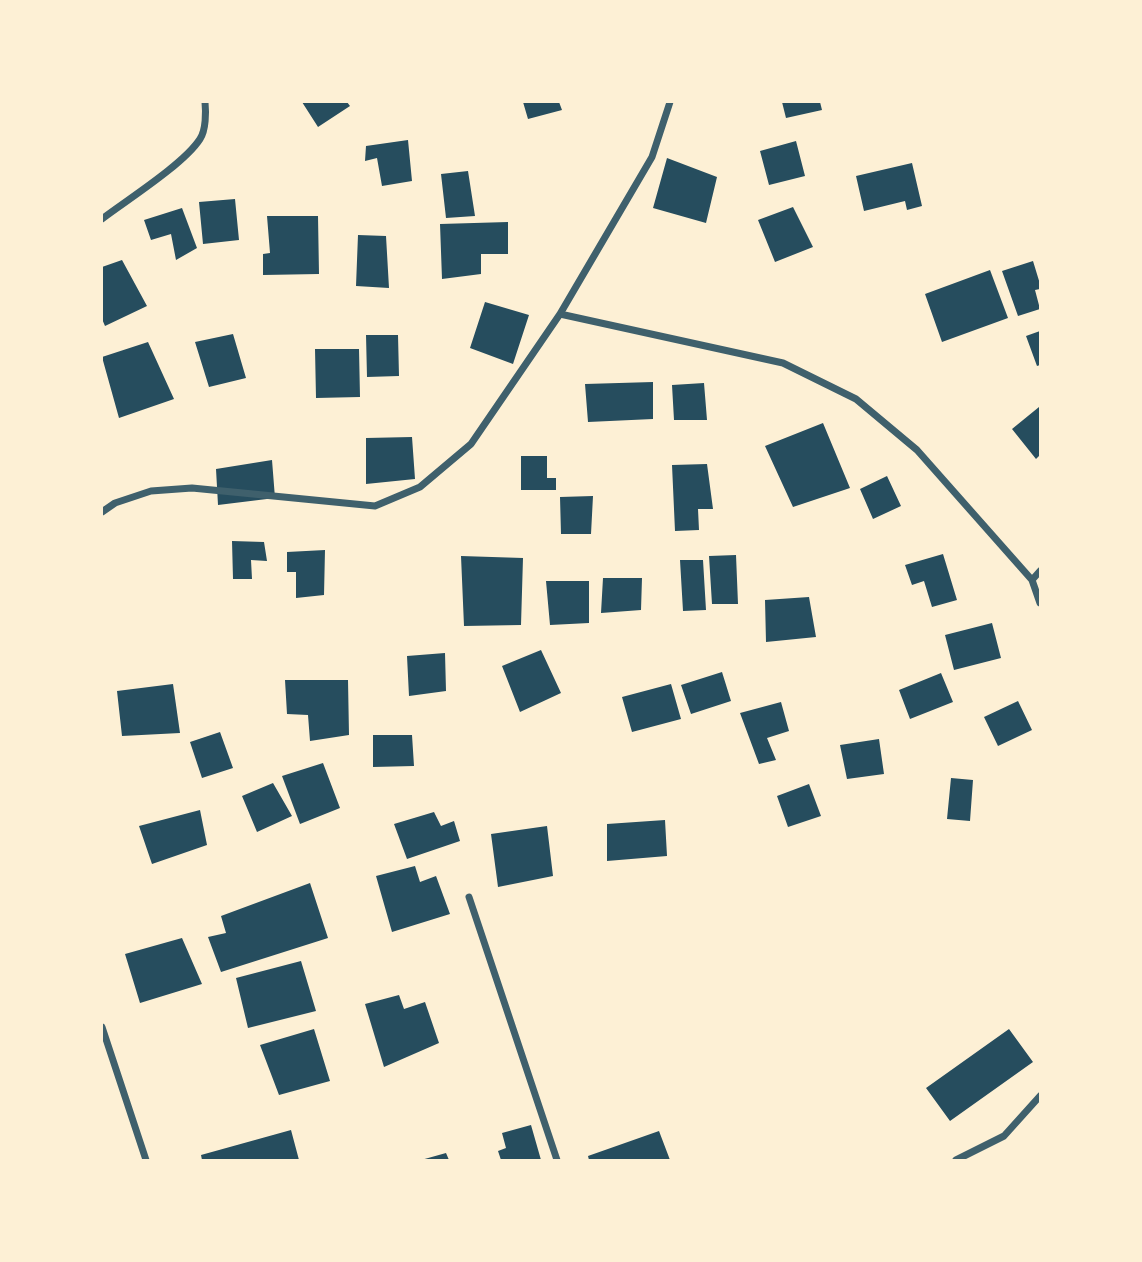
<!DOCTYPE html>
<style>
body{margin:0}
#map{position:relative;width:1142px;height:1262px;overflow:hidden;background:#fdf0d5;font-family:"Alegreya Sans",sans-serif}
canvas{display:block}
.frame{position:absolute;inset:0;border:103px solid #fdf0d5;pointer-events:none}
</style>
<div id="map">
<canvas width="1142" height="1262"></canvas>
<div class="frame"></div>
</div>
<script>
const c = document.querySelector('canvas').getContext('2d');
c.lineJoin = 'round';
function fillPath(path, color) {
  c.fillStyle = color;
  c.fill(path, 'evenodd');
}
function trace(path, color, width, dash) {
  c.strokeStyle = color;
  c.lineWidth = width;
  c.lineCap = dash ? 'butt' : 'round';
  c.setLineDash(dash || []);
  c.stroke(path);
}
const building = new Path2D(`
 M302 102H347L350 106 318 127Z
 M523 102H559L562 110 528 119Z
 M782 102H820L822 110 786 118Z
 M408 140 412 181 382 186 377 158 365 161 366 146Z
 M796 141 805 176 769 185 760 151Z
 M667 158 717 177 706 223 653 208Z
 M912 163 922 206 907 210 905 201 864 211 856 176Z
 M468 171 475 216 446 218 441 174Z
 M235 199 239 240 203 244 199 202Z
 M793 207 813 247 775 262 758 220Z
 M182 208 197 248 176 260 171 234 151 240 144 220Z
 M267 216H318L319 274 263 275V254L270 253Z
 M508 222V254H481V274L442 279 440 224Z
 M358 235 386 236 389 288 356 286Z
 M122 260 147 306 105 326 102 319V267Z
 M1033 261 1040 284V289L1035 290 1040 309 1018 316 1002 271Z
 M990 270 1008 318 942 342 925 294Z
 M485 302 529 315 513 364 470 348Z
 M1040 331V365L1037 366 1026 336Z
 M233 334 246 378 209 387 195 342Z
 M366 335H398L399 376 367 377Z
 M148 342 174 399 119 418 102 357Z
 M315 349H359L360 397 316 398Z
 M653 382V419L588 422 585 384Z
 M704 383 707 420H674L672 385Z
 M1039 407 1040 455 1036 459 1012 429Z
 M823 423 850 488 793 507 765 446Z
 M412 437 415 479 366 484V438Z
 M521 456H547V478H556V490H521Z
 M272 460 275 498 218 505 216 469Z
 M707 464 713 509H698L699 530 675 531 672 465Z
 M887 476 901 506 873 519 860 489Z
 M593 496 591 534H561L560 497Z
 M232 541 264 542 267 561 251 560 252 579H233Z
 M325 550 324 595 296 598V572H287V552Z
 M943 554 957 600 932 607 924 581 912 585 905 565Z
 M736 555 738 604H712L709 556Z
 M461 556 523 558 521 625 464 626Z
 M680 560H703L706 610 683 611Z
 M603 578H642L641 610 601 613Z
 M546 581H589V623L550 625Z
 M809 597 816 637 766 642 765 600Z
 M992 623 1001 658 954 670 945 635Z
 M541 650 561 693 520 712 502 666Z
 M445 653 446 691 409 696 407 656Z
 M722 672 731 701 691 714 681 685Z
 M941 673 953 702 910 719 899 690Z
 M285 680H348L349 735 310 741 308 715 287 714Z
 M173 684 180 733 122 736 117 691Z
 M671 684 681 719 632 732 622 697Z
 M1018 701 1032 730 998 746 984 717Z
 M781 702 789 731 767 738 776 760 759 764 740 713Z
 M220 732 233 768 202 778 190 742Z
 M373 735H412L414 766 373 767Z
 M879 739 884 774 847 779 840 745Z
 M323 763 340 808 300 824 282 776Z
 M951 778 973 780 970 821 947 819Z
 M273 783 292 816 257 832 242 796Z
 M809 784 821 816 788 827 777 796Z
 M200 810 207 845 152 864 139 826Z
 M434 812 441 826 454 821 460 841 407 859 394 824Z
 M665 820 667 856 607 861V824Z
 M547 826 553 876 498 887 491 834Z
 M415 866 420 882 436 876 450 914 392 932 376 876Z
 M310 883 328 938 221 972 208 937 226 933 221 916Z
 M182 938 202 984 140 1003 125 954Z
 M301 961 316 1011 248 1028 236 978Z
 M399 995 404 1009 425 1002 439 1043 384 1067 365 1004Z
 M314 1029 330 1081 279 1095 260 1045Z
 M1009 1029 1033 1062 950 1121 926 1088Z
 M531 1125 541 1160H501L498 1151 506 1148 502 1133Z
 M291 1130 299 1160H202L201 1155Z
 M659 1131 670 1160H589L588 1156Z
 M446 1153 449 1160H421Z`);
const minor = new Path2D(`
 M102 219C127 200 184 164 200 139 206 130 206 112 205 102
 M560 314 783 363 856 399 917 450 1032 580 1040 571
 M102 512 115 503 151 491 192 488 375 506 420 487 471 444 560 314 652 157 670 102
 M1032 580 1040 603
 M469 897 557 1160
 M102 1027 146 1160
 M956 1160 1004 1136 1040 1096`);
fillPath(building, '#264d5e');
trace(minor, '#3f606c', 7);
</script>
